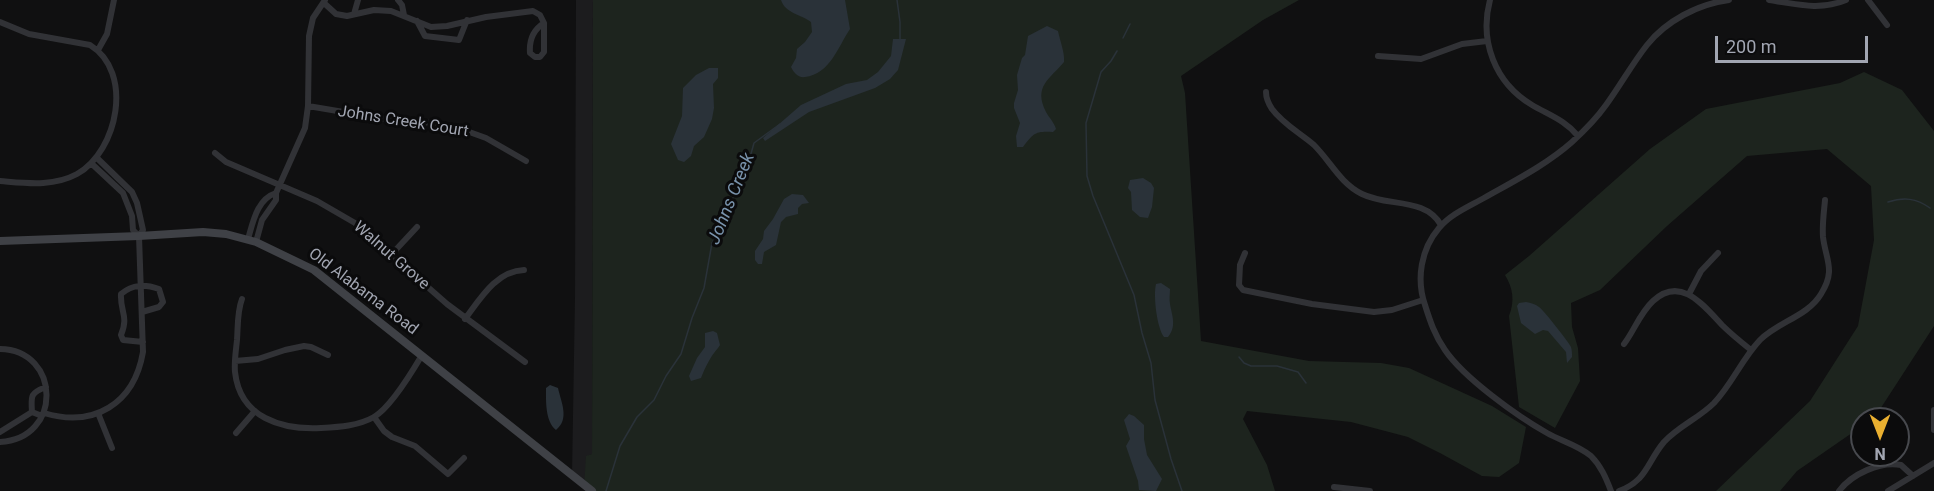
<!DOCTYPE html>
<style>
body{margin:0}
#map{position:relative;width:1934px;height:491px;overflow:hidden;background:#101011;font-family:Roboto,sans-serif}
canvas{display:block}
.north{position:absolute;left:1850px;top:407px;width:60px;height:60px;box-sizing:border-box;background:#0b0b0c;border:2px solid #47494e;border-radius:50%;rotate:180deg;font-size:16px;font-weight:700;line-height:24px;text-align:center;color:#a2a6b2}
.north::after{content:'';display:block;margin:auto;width:21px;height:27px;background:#eab030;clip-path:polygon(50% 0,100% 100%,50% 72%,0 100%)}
.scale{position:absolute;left:1715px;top:36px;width:153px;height:27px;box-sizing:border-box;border:3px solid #a2a6b2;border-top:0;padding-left:8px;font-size:18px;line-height:21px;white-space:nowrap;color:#a2a6b2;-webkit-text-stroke:4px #0b0b0c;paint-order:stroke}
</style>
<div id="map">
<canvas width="1934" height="491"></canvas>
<div class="north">N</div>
<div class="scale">200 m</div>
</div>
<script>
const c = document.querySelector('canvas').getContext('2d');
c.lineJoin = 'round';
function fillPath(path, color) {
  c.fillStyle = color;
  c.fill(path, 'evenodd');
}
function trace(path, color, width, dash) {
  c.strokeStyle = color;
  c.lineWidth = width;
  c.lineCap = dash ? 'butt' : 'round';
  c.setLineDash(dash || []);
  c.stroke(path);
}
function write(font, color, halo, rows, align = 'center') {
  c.font = font + ' Roboto,sans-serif';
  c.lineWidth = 6;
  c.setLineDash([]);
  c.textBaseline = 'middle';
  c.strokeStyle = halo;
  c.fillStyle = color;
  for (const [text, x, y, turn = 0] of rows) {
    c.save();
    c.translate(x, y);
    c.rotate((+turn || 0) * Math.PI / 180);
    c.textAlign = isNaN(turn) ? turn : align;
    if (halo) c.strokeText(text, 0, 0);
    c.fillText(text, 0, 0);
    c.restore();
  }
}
const built = new Path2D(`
 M576 0H593L592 454 586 457 587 488 572 475 575 297Z`);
const green = new Path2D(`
 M593 0H1299L1263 20 1181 76 1185 93 1201 341 1309 361 1381 363 1409 368 1492 406 1526 427 1519 463 1499 477 1482 476 1440 453 1408 437 1351 422 1247 411 1243 419 1267 465 1275 491H588L584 488 586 456 592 454Z
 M1864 72 1902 90 1934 131V326L1875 417 1872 419H1862V426L1797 471 1780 491H1716L1810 401 1858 326 1874 240 1871 186 1827 149 1747 156 1667 226 1600 290 1571 303 1572 327 1578 348 1580 381 1555 428 1519 407 1509 316C1515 301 1513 288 1505 275L1529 256 1650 149 1706 109 1840 83Z`);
const water = new Path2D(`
 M781 0H845L850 29C838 47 830 74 805 77 798 78 794 73 791 67L796 58 797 49 805 42 812 32 811 22C800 14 785 13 781 0Z
 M1047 26 1058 31C1060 41 1065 53 1064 62 1050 79 1033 86 1046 112 1050 119 1054 122 1056 129L1053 132C1035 131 1034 133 1023 147H1017L1016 136 1020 123 1014 108V103L1018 90 1017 75 1022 58 1025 55 1028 36Z
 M893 39H906L898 70 890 79 875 88 809 112 765 141 763 138 801 105 846 84 867 80 878 72 891 56Z
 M709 68H718V78L713 84 714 108 712 119 704 137 694 146 691 156 684 162 678 160 671 144 682 116 683 88 696 75Z
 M1143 178 1151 183 1154 188 1152 207 1148 218 1140 217 1132 210 1131 192 1128 188 1130 180Z
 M792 194 803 195 809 203 802 204 798 208V214L786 217 781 222 776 245 764 252 762 264H758L755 260V251L763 239 764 231 773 219 784 199Z
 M1161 283 1170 289C1170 294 1169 299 1170 304 1172 316 1177 326 1168 337H1164C1157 328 1153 296 1156 284Z
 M1526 302C1531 303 1535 304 1539 307 1543 309 1570 344 1571 347 1572 350 1572 354 1572 357L1567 363 1566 352 1548 331 1543 330 1535 334 1521 323 1517 306 1519 303Z
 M713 331 717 333 720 345 718 348C710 357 705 368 701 378L691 381 689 376 697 358 705 347V333Z
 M550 385 558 388C561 402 570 419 556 430 545 421 546 401 546 388Z
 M1129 414 1134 416 1144 425V439L1147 455 1162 479 1156 491 1139 490 1138 481 1126 446 1130 439 1124 420Z`);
const stream = new Path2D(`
 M897 0 900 22V39
 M1123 38 1130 24
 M1117 51 1111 61 1101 72 1086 123 1087 176 1093 196 1134 295 1142 333 1151 363 1155 400 1171 459 1182 491
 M1888 202C1904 197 1916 198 1930 208
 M1239 357 1244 363 1251 366H1277L1298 372 1306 383
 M606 491 620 446 637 417 654 400 666 376 681 354 692 318 704 288 712 243 725 222 731 202 745 175 754 143 780 124`);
const minor = new Path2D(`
 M398 0 402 5 404 15
 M1490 0C1479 41 1495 83 1532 105 1549 115 1565 120 1578 136
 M1769 0C1796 4 1820 11 1846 0
 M1868 0 1887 25
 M324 3 336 14 347 16 374 10 391 11 431 27 447 26 486 17 533 11 540 15 544 23
 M354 14 358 0
 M417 21 425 36 459 40 467 20
 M0 22 29 34 90 45C134 72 118 151 77 174 53 187 26 183 0 181
 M544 23V52L540 57H535L530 53C529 40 533 30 544 23Z
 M98 50 107 34 114 0
 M1378 56 1421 59 1462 44 1487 41
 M1266 92C1266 99 1268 103 1272 109 1283 124 1300 133 1314 145 1331 162 1340 183 1362 194 1388 207 1425 197 1441 225
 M308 106 385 119 433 123 461 129 486 138 526 161
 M215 153 226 162 317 201 355 223 447 304 525 362
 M97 158 132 192 137 203 143 230 139 236
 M92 164 123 193 132 216 133 230 139 236
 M248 239C253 222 257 199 276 193
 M256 242 262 220 276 200V193L305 128 308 106 309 36 313 18 325 0
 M1245 253 1240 265 1239 285 1243 290 1312 304 1374 312 1392 310 1423 300
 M391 255 417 227
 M1689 294 1701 271 1718 253
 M242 299C237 312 238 327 237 340 236 350 234 362 235 372 240 418 282 430 321 428 339 427 358 426 374 417 391 407 412 372 422 355
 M142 312 159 307 163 302 159 289C145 284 133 284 121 294 120 312 129 316 121 335L123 340 143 342
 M465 319C480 299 496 271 524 270
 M1624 344C1634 331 1640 313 1653 301 1681 275 1704 306 1722 325 1731 334 1741 342 1751 350
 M0 349C61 350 63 439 0 442
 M235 361 258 359 285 350 304 346 311 347 328 355
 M1934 410V430
 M44 413C94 428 134 404 143 352L139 236
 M98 413 112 448
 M42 416 32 412C31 396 30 393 46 387
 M374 417 384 431 392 437 415 446 448 474 464 458
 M0 432 32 412
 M236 433 255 411
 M1334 487 1370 491
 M1611 491C1606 478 1601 466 1591 456 1578 445 1561 441 1547 433 1517 416 1464 378 1445 350 1435 336 1430 321 1425 305 1416 279 1421 249 1439 228 1451 214 1468 207 1484 198 1514 181 1546 165 1572 142 1584 131 1596 119 1606 105 1620 86 1632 64 1647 45 1666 21 1698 4 1729 0
 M1619 491C1647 481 1647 462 1664 442 1679 426 1699 418 1714 403 1732 384 1742 359 1760 340 1778 322 1808 316 1821 294 1836 270 1826 261 1823 237 1822 225 1824 212 1825 200
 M1839 491C1852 474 1880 461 1901 465L1913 476
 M1888 491 1934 463`);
const secondary = new Path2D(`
 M0 241 139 236 203 232 226 234 256 242 314 270 592 491`);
const streetNames = [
 ["Johns Creek Court",403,122,9],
 ["Walnut Grove",391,256,41],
 ["Old Alabama Road",363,292,37]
];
const waterNames = [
 ["Johns Creek",732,199,-68]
];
fillPath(built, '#1c1c1e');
fillPath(green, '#1d241e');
fillPath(water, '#2a3239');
trace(stream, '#2a3239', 1.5);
trace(minor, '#313236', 6);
trace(secondary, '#3f4146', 8);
write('16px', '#a2a6b2', '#0b0b0c', streetNames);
write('italic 18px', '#7993ac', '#0b0b0c', waterNames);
</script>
